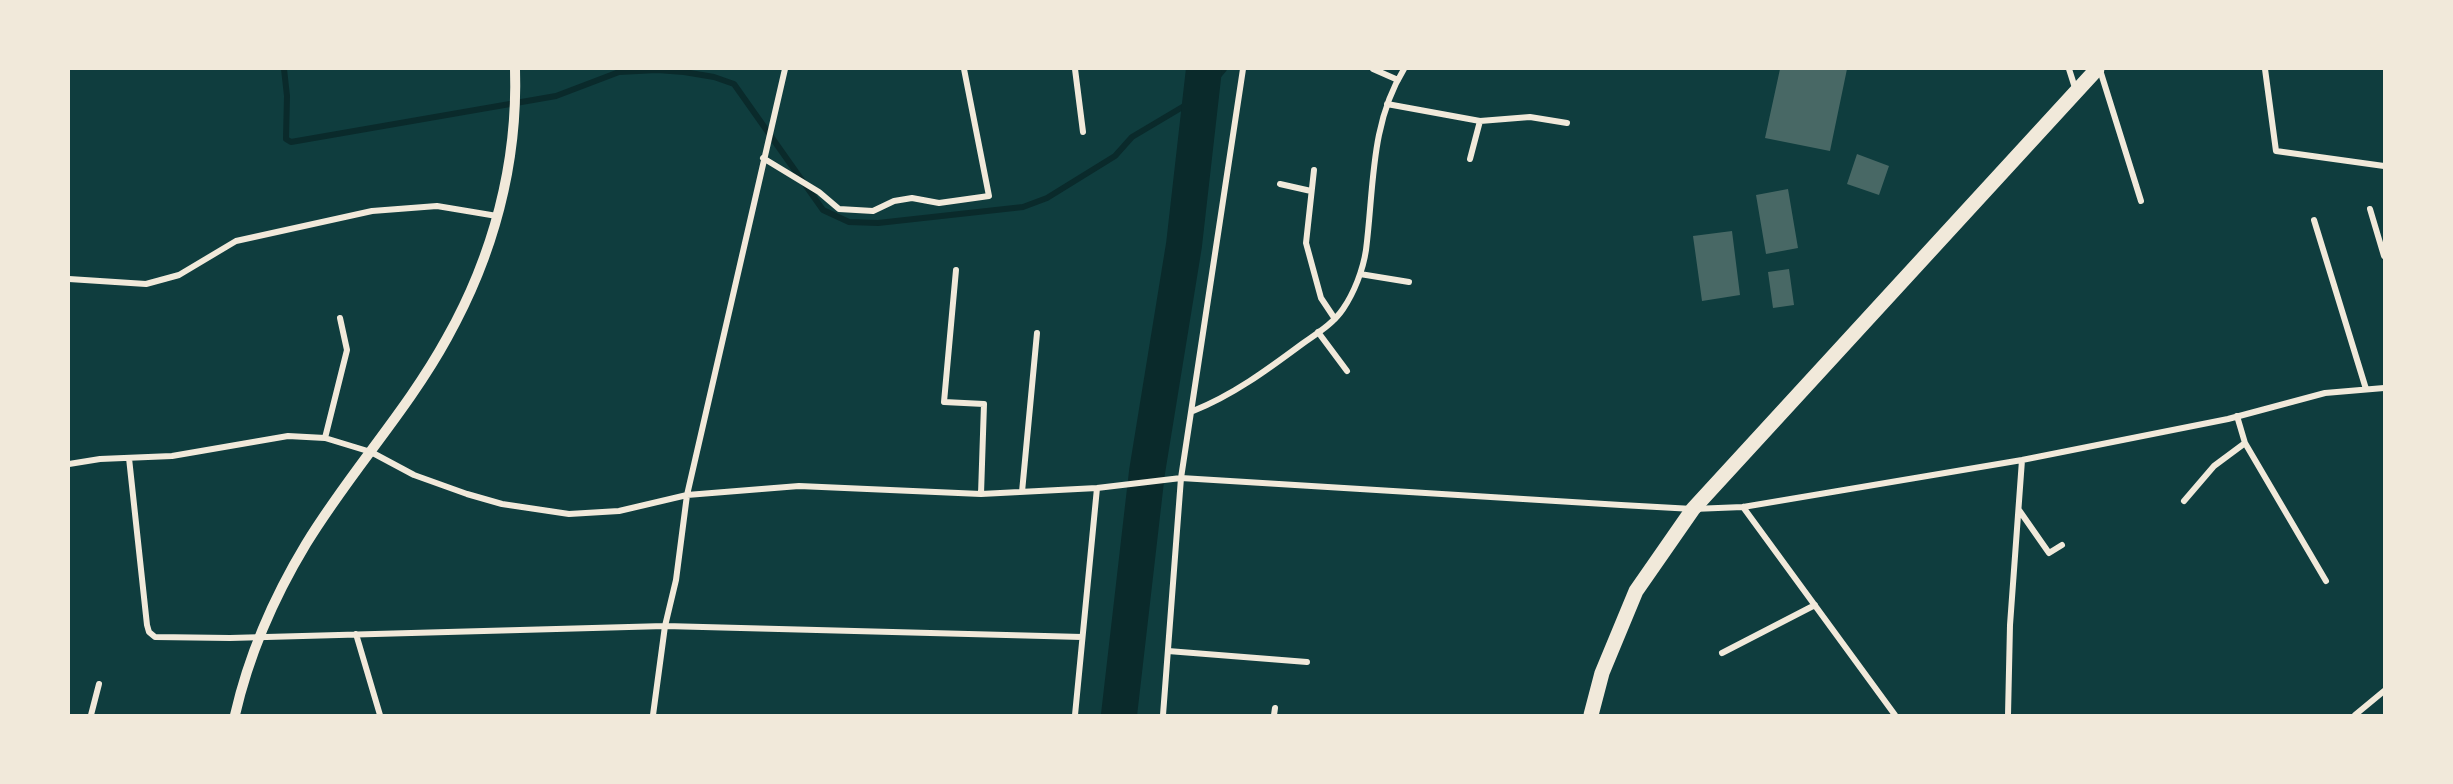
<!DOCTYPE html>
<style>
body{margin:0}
#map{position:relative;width:2453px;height:784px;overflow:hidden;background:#0f3d3e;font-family:"Open Sans",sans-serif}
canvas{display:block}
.frame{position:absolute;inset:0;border:70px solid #f1e9da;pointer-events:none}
</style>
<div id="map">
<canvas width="2453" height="784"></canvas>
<div class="frame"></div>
</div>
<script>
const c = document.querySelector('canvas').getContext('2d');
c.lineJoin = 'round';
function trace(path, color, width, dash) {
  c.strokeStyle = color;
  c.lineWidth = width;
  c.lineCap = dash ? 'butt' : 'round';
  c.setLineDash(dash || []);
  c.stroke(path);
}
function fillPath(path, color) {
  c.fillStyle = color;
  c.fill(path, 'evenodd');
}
const stream = new Path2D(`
 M284 69 287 96 286 139 291 142 556 96 619 72 657 70 684 72 714 77 734 84 823 210 849 222 878 223 1023 207 1047 198 1115 156 1132 137 1201 96 1224 69`);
const river = new Path2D(`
 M1119 715 1147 472 1184 245 1204 69`);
const building = new Path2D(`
 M1780 69H1847L1830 151 1765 138Z
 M1857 154 1889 166 1879 195 1847 184Z
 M1788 189 1798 248 1766 254 1756 195Z
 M1732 231 1740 295 1702 301 1693 236Z
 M1789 269 1794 305 1773 308 1768 272Z`);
const minor = new Path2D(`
 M1075 69 1083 132
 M1373 69 1398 80
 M2069 69 2076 91
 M2265 69 2276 151 2384 166
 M2100 70 2141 201
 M1387 104 1480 121 1470 159
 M1480 121 1530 117 1567 123
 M763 158 819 192 839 209 873 211 894 201 912 198 939 203 989 196 964 69
 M1314 170 1306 243 1321 298 1335 319
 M1280 184 1311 191
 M2370 209 2384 256
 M2314 220 2366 389
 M956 270 944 402 984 404 981 494
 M1360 274 1409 282
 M69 279 146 284 179 275 236 241 372 211 437 206 497 216
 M1318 332 1347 371
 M1193 411C1233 395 1267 370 1302 344 1316 334 1333 324 1343 309 1354 293 1363 270 1366 250 1374 188 1370 124 1404 69
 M2237 416 2245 443 2326 581
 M325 438 347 350 340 318
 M129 458 147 625 149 632 155 637 230 638 665 626 1082 637
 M69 464 100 459 172 456 288 436 325 438 371 452 414 475 467 494 502 504 569 514 619 511 687 495 799 486 981 494 1097 488 1181 478 1621 505 1693 509 1743 507 2022 460 2228 419 2325 393 2384 388
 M1022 492 1037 333
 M2184 501 2214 466 2245 443
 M1743 507 1895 715
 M2019 510 2049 553 2062 545
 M356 634 380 715
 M1168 651 1307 662
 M1722 653 1815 605
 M91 715 99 684
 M653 715 665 626 676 580 687 495 785 69
 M1075 715 1097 488
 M1163 715 1181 478 1243 69
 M1274 715 1275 708
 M2008 715 2010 625 2022 460
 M2355 715 2384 691`);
const tertiary = new Path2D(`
 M235 715C249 654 274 597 306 544 349 473 407 411 447 338 493 256 518 164 515 69`);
const primary = new Path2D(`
 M1591 715 1602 673 1636 591 1693 509 2097 69`);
trace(stream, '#0a2a2b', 6);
trace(river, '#0a2a2b', 36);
fillPath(building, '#486865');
trace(minor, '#f1e9da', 6);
trace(tertiary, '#f1e9da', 10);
trace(primary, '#f1e9da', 15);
</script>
